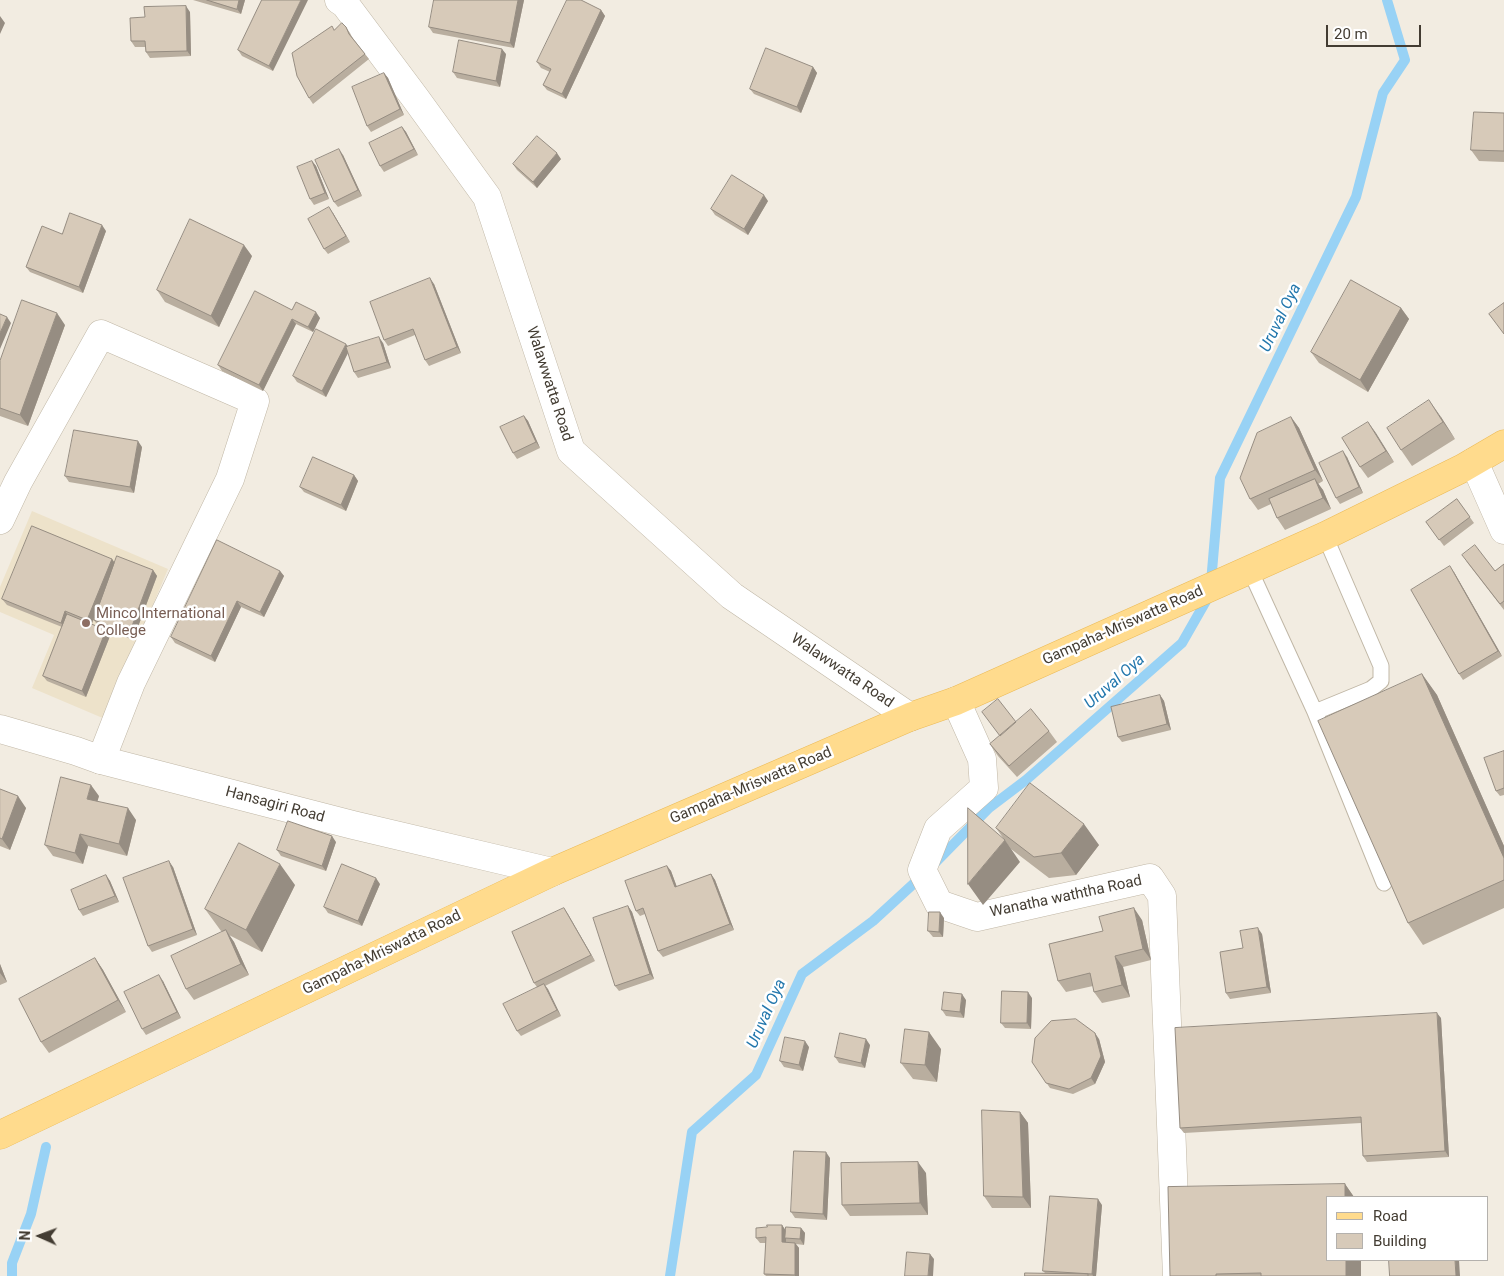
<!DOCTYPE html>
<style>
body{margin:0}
#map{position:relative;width:1504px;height:1276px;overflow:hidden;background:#f2ece1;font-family:Roboto,sans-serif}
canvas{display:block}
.legend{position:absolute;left:1326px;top:1196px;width:162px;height:65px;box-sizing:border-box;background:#fff;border:1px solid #b4b1ad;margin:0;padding:6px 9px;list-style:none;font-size:15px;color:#433c32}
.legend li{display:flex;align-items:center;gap:10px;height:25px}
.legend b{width:25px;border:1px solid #b4b1ad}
.north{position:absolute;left:15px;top:1211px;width:50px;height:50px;-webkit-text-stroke:4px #fff;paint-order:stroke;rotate:272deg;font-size:14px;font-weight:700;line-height:20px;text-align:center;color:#433c32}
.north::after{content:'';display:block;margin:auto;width:18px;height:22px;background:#433c32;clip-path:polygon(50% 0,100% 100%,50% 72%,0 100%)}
.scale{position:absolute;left:1326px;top:25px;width:95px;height:22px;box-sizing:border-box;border:2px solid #433c32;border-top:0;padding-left:6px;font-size:15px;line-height:18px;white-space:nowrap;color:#433c32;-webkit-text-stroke:4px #fff;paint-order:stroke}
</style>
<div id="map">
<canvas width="1504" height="1276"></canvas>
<ul class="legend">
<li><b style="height:6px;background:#ffdb8d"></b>Road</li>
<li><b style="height:14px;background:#d7cab9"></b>Building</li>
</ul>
<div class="north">N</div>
<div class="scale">20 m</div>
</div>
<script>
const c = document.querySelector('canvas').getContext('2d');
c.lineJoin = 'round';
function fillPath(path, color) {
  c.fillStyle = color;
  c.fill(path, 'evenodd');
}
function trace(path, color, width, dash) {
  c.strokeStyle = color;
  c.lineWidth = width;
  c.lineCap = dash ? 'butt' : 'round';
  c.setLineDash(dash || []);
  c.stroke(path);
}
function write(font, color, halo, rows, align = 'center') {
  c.font = font + ' Roboto,sans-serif';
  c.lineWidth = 5;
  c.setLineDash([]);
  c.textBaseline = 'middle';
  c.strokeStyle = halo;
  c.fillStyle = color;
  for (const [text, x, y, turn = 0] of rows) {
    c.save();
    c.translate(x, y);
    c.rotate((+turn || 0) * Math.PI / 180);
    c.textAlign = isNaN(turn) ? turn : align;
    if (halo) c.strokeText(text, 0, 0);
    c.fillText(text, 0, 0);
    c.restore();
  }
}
const education = new Path2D(`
 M32 511 168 569 105 719 32 688 54 635 0 612V587Z`);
const stream = new Path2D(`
 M934 864 989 808 1026 780 1182 643 1210 594 1220 478 1356 197 1383 93 1405 60 1387 0
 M12 1276V1263L31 1214 46 1147
 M670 1276 692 1132 756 1075 802 974 873 921 922 876`);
const service = new Path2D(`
 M1250 570 1315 712 1384 883
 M1315 712 1371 689 1381 681V666L1325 536`);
const minor = new Path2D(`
 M339 0 345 4 416 99 487 197 571 451 732 596 910 717
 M1474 462 1504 530
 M0 520 18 482 101 334 255 401 230 479 131 683 101 760
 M956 701 982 759 984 788 938 829 922 870 939 904 977 917 1150 878 1162 896 1177 1276`);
const tertiary = new Path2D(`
 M0 729 76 751 101 760 353 825 552 872`);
const primary = new Path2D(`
 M0 1135 552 872 910 717 956 701 1325 536 1463 468 1504 444`);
const wall = new Path2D(`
 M193 0H245L241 14Z
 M262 0 273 71 242 56 238 50Z
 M524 0 514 48 433 33 429 27Z
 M601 10 605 16 566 99 547 90 543 85 550 72 541 68 537 62Z
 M190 12 191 56 150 58 146 52 145 47H135L131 41 145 17Z
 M346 27 350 33 353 39 369 59 313 104 309 98 334 30Z
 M506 54 500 87 457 78 453 72Z
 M813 67 817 73 801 113 754 94 750 89Z
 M384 73 388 78 404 115 371 132 367 126Z
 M1504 113V162L1479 161 1471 150Z
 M402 127 406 132 418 155 384 172 380 166Z
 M343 155 362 196 338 207 334 202Z
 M561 159 537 188 517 170 513 164Z
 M312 161 316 166 329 199 314 205 310 199Z
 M768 201 748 235 715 215 711 209Z
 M333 213 350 242 328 254 324 249Z
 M106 231 83 293 30 272 26 267 62 234Z
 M252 256 219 327 165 302 157 290Z
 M434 284 461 353 429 366 425 360 415 335 388 346 384 340Z
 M1401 308 1409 319 1368 392 1319 363 1311 352Z
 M292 310 320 318 313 332 296 324 263 391 222 371 218 365Z
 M65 325 28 426 0 416V361Z
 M383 343 391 368 358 378 354 372 348 352 326 397 297 382 293 376 348 347Z
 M524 416 528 421 540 448 517 459 513 453Z
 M1291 417 1299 428 1323 481 1318 484 1323 490 1331 509 1285 530 1277 518 1271 504 1258 510 1250 499Z
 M1441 417 1455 439 1412 466 1401 450Z
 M1368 422 1394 462 1368 478 1360 467Z
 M142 447 134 493 69 482 65 476Z
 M1347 457 1363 493 1340 504 1336 498Z
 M354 475 358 481 346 511 304 492 300 487Z
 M1457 499 1474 523 1444 546 1426 522Z
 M112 559 115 563 153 570 157 576 133 640 98 626 94 620 101 601 92 624 110 636 86 697 47 681 43 676 62 627 7 605 2 599Z
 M1466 561 1495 571 1504 564V610Z
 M280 571 284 576 264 617 241 607 215 662 175 643 171 637Z
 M1454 572 1502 656 1463 680 1459 674Z
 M1422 674 1437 695 1504 846V908L1423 945 1408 923Z
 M1160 695 1164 701 1171 730 1122 742 1118 737Z
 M1016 722 1049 731 1057 742 1017 777 998 756 990 744Z
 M1504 751V795L1500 796 1496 791Z
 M0 789 26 808 10 850 0 846Z
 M99 796 97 801 136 820 127 856 88 846 83 864 53 856 45 845Z
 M996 828 1099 845 1076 875 1049 878 1011 849Z
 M336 842 326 871 281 856 277 850Z
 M667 866 671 871 677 887 711 874 715 880 734 930 663 957 658 951 645 914 640 916 636 911Z
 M173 867 197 935 152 952 148 946Z
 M106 875 110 881 119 902 83 916 79 910Z
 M380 884 362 926 328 913 324 907Z
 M295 885 262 952 229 935 234 942 249 975 194 1000 186 989 223 932 221 931 205 909Z
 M628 906 632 912 654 979 619 991 615 986Z
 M564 908 595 961 545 986 561 1016 521 1036 517 1031 537 987 534 983Z
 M944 918 943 937H933L928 931Z
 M1142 920 1151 960 1123 967 1130 997 1102 1003 1094 992 1093 986 1066 992 1058 981 1103 931Z
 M1262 934 1271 993 1230 999 1226 993 1243 948Z
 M95 958 103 970 126 1012 49 1053 41 1042Z
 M0 964 7 982 0 985Z
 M163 981 181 1018 146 1035 142 1029Z
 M1032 998 1031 1029 1005 1028 1001 1023Z
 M966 1000 964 1018 946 1016 942 1010Z
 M1441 1018 1449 1157 1367 1162 1363 1156 1361 1123 1184 1133 1180 1128Z
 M1099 1039 1105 1062 1095 1084 1073 1094 1050 1088 1032 1062Z
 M870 1045 865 1068 839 1063 835 1057Z
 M809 1047 803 1071 784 1067 780 1061Z
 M941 1049 937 1082 913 1079 901 1063Z
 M1020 1112 1028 1123 1031 1208H992L984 1196Z
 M830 1158 827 1220 795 1218 791 1212Z
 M926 1173 928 1215 850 1216 842 1205Z
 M1345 1184 1354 1197H1328L1361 1276H1170Z
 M1102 1205 1096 1276H1025L1045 1273 1043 1271Z
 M782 1225 786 1231 801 1228 805 1233 804 1245 796 1244 799 1248V1276H766L764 1274 766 1243H760L756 1238Z`);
const shadedWall = new Path2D(`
 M239 0H245L241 14 237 9Z
 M301 0H308L273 71 269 66Z
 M518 0H524L514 48 510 43Z
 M186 6 190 12 191 56 187 51Z
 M601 10 605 16 566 99 562 94Z
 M0 16 5 23 0 34Z
 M502 49 506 54 500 87 496 81Z
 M813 67 817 73 801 113 797 107Z
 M384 73 388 78 404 115 400 109Z
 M402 127 406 132 418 155 414 149Z
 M339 149 343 155 362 196 358 190Z
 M557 153 561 159 537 188 533 182Z
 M312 161 316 166 329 199 325 193Z
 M764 195 768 201 748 235 744 229Z
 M329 207 333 213 350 242 346 236Z
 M102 225 106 231 83 293 79 287Z
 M244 245 252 256 219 327 211 316Z
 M430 278 434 284 461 353 457 347Z
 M1401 308 1409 319 1368 392 1360 380Z
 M316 312 320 318 313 332 308 327Z
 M57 313 65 325 28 426 20 415Z
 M7 317 11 323 0 349V333Z
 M292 319 296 324 263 391 259 385Z
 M379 337 383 343 391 368 387 362Z
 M346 344 350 349 326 397 322 391Z
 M1429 400 1441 417 1455 439 1443 422Z
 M524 416 528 421 540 448 536 442Z
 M1291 417 1299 428 1323 481 1315 470Z
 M1368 422 1376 433 1394 462 1386 451Z
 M138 441 142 447 134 493 130 487Z
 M1343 451 1347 457 1363 493 1359 487Z
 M354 475 358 481 346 511 341 505Z
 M1315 479 1323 490 1331 509 1323 498Z
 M112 559 116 565 91 625 87 620Z
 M1450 566 1454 572 1502 656 1498 651Z
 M153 570 157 576 133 640 129 634Z
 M280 571 284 576 264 617 260 612Z
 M237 601 241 607 215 662 211 656Z
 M65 611 69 617 65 629 61 623Z
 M106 630 110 636 86 697 82 691Z
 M1422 674 1437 695 1504 846V858Z
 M1160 695 1164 701 1171 730 1167 724Z
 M91 785 99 796 95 810 87 799Z
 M18 796 26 808 10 850 2 839Z
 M128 808 136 820 127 856 119 844Z
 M1084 824 1099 845 1076 875 1061 853Z
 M80 834 88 846 83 864 75 853Z
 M332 836 336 842 326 871 322 866Z
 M1005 840 1020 862 983 905 968 884Z
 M169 861 173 867 197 935 193 929Z
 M280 864 295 885 262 952 246 930Z
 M667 866 671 871 679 893 675 887Z
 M711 874 715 880 734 930 730 924Z
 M106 875 110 881 119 902 115 896Z
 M376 878 380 884 362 926 358 921Z
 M628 906 632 912 654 979 650 974Z
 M564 908 568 914 595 961 591 955Z
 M1134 908 1142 920 1151 960 1143 949Z
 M940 912 944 918 943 937 939 932Z
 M1258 928 1262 934 1271 993 1267 987Z
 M226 930 234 942 249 975 241 964Z
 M1115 956 1123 967 1130 997 1122 985Z
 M95 958 103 970 126 1012 118 1000Z
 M0 964 7 982 0 973Z
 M159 975 163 981 181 1018 177 1012Z
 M544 984 548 989 561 1016 557 1010Z
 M1028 992 1032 998 1031 1029 1027 1023Z
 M962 994 966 1000 964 1018 960 1012Z
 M1437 1013 1441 1018 1449 1157 1445 1151Z
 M929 1032 941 1049 937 1082 925 1065Z
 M1095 1033 1099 1039 1105 1062 1095 1084 1091 1078Z
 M866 1039 870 1045 865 1068 861 1063Z
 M805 1041 809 1047 803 1071 799 1065Z
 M1020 1112 1028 1123 1031 1208 1023 1197Z
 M826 1152 830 1158 827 1220 823 1214Z
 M918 1162 926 1173 928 1215 920 1203Z
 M1345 1184 1354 1197H1345Z
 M1098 1199 1102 1205 1096 1276H1093L1092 1274Z
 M782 1225 786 1231V1248L782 1242Z
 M801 1228 805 1233 804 1245 800 1239Z
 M795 1243 799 1248V1276H795Z
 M930 1254 934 1259 933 1276H928Z
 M1346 1260H1361V1276H1346Z
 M1455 1260H1459L1460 1276H1456Z`);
const building = new Path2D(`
 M207 0H239L237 9Z
 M262 0H301L269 66 238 50Z
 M434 0H518L510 43 429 27Z
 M567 0H581L601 10 562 94 543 85 551 69 537 62Z
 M186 6 187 51 146 52 145 41H131L130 18 145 17 144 7Z
 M342 23 346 27 349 34 365 54 309 98 297 76 292 53 332 26 334 30Z
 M459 40 502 49 496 81 453 72Z
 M766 48 813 67 797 107 750 89Z
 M384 73 400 109 367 126 352 87Z
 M1474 112 1504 113V151L1471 150Z
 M402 127 414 149 380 166 369 143Z
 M537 136 557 153 533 182 513 164Z
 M339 149 358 190 334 202 315 160Z
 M312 161 325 193 310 199 297 167Z
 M732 175 764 195 744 229 711 209Z
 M329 207 346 236 324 249 308 219Z
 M70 213 102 225 79 287 26 267 42 226 62 234Z
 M190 219 244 245 211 316 157 290Z
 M430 278 457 347 425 360 413 329 384 340 370 302Z
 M1351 280 1401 308 1360 380 1311 352Z
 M255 291 292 310 296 302 316 312 308 327 292 319 259 385 218 365Z
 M22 300 57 313 20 415 0 408V361Z
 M1504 303V334L1489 314Z
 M0 314 7 317 0 333Z
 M316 329 346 344 322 391 293 376Z
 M379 337 387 362 354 372 346 347Z
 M1429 400 1443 422 1401 450 1387 428Z
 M524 416 536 442 513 453 500 427Z
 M1291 417 1315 470 1250 499 1240 478 1257 433Z
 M1368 422 1386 451 1360 467 1342 438Z
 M74 430 138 441 130 487 65 476Z
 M1343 451 1359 487 1336 498 1319 463Z
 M313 457 354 475 341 505 300 487Z
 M1315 479 1323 498 1277 518 1269 499Z
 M1457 499 1470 517 1439 540 1426 522Z
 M32 526 112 559 87 620 65 611 61 623 2 599Z
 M217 540 280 571 260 612 237 601 211 656 171 637Z
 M1475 545 1495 571 1504 564V601L1500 604 1462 555Z
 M117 556 153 570 129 634 94 620Z
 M1450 566 1498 651 1459 674 1411 590Z
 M67 614 106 630 82 691 43 676Z
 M1422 674 1504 858V880L1408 923 1318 721Z
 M1160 695 1167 724 1118 737 1111 707Z
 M998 699 1016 722 1000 736 982 712Z
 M1031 709 1049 731 1009 766 990 744Z
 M1504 751V788L1496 791 1484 758Z
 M61 777 91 785 87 799 128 808 119 844 80 834 75 853 45 845Z
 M1030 783 1084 824 1061 853 1034 857 996 828Z
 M0 789 18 796 2 839 0 838Z
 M968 808 1005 840 968 884Z
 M288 821 332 836 322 866 277 850Z
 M239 843 280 864 246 930 205 909Z
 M169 861 193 929 148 946 123 878Z
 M342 864 376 878 358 921 324 907Z
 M667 866 675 887 711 874 730 924 658 951 643 908 636 911 625 881Z
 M106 875 115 896 79 910 71 890Z
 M628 906 650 974 615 986 593 918Z
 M564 908 591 955 534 983 512 932Z
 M1134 908 1143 949 1115 956 1122 985 1094 992 1090 973 1058 981 1049 944 1103 931 1099 917Z
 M929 912H940L939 932 928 931Z
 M1258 928 1267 987 1226 993 1220 952 1243 948 1240 931Z
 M226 930 241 964 186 989 171 956Z
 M95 958 118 1000 41 1042 19 999Z
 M159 975 177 1012 142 1029 124 992Z
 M544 984 557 1010 517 1031 503 1004Z
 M1002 991 1028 992 1027 1023H1001Z
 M944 992 962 994 960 1012 942 1010Z
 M1437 1013 1445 1151 1363 1156 1361 1117 1180 1128 1175 1028Z
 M1076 1019 1095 1033 1101 1056 1091 1078 1069 1089 1046 1083 1032 1062 1035 1038 1051 1021Z
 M905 1029 929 1032 925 1065 901 1063Z
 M840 1033 866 1039 861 1063 835 1057Z
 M785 1037 805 1041 799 1065 780 1061Z
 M982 1110 1020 1112 1023 1197 984 1196Z
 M794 1151 826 1152 823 1214 791 1212Z
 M918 1162 920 1203 842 1205 841 1163Z
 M1345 1184V1197H1328V1260H1346V1276H1261V1273L1216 1274V1276H1170L1168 1187Z
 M1050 1196 1098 1199 1092 1274 1043 1271Z
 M767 1225H782V1242L795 1243V1275L764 1274 766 1237 756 1238V1228L767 1227Z
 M786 1227 801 1228 800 1239 785 1238Z
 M907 1252 930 1254 928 1276H905Z
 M1389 1260H1455L1456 1276H1390Z
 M1025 1273 1088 1274V1276H1025Z`);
const markers = [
 [86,623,5,"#8d6e63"]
];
const streetNames = [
 ["Walawwatta Road",549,384,72],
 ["Gampaha-Mriswatta Road",1123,626,-24],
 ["Walawwatta Road",842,671,34],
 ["Gampaha-Mriswatta Road",751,786,-23],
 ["Hansagiri Road",275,805,15],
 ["Wanatha waththa Road",1066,897,-12],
 ["Gampaha-Mriswatta Road",382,953,-26]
];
const educationNames = [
 ["Minco International",96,614],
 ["College",96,631]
];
const waterNames = [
 ["Uruval Oya",1281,318,-64],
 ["Uruval Oya",1115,682,-41],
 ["Uruval Oya",767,1014,-66]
];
fillPath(education, '#ede2ca');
trace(stream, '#98d2f5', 10);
trace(service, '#c0b7a6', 17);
trace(minor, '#c0b7a6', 29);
trace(tertiary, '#c0b7a6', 29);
trace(primary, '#ebba56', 29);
trace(service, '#fff', 15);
trace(minor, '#fff', 28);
trace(tertiary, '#fff', 28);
trace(primary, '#ffdb8d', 28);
fillPath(wall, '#b9ae9f');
fillPath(shadedWall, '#968d82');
fillPath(building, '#d7cab9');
trace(building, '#968d82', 1);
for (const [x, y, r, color] of markers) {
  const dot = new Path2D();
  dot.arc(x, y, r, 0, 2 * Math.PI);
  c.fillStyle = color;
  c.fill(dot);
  trace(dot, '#fff', 2);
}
write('15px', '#433c32', '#fff', streetNames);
write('15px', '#785e54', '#fff', educationNames, 'left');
write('italic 16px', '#2478ad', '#fff', waterNames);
</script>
